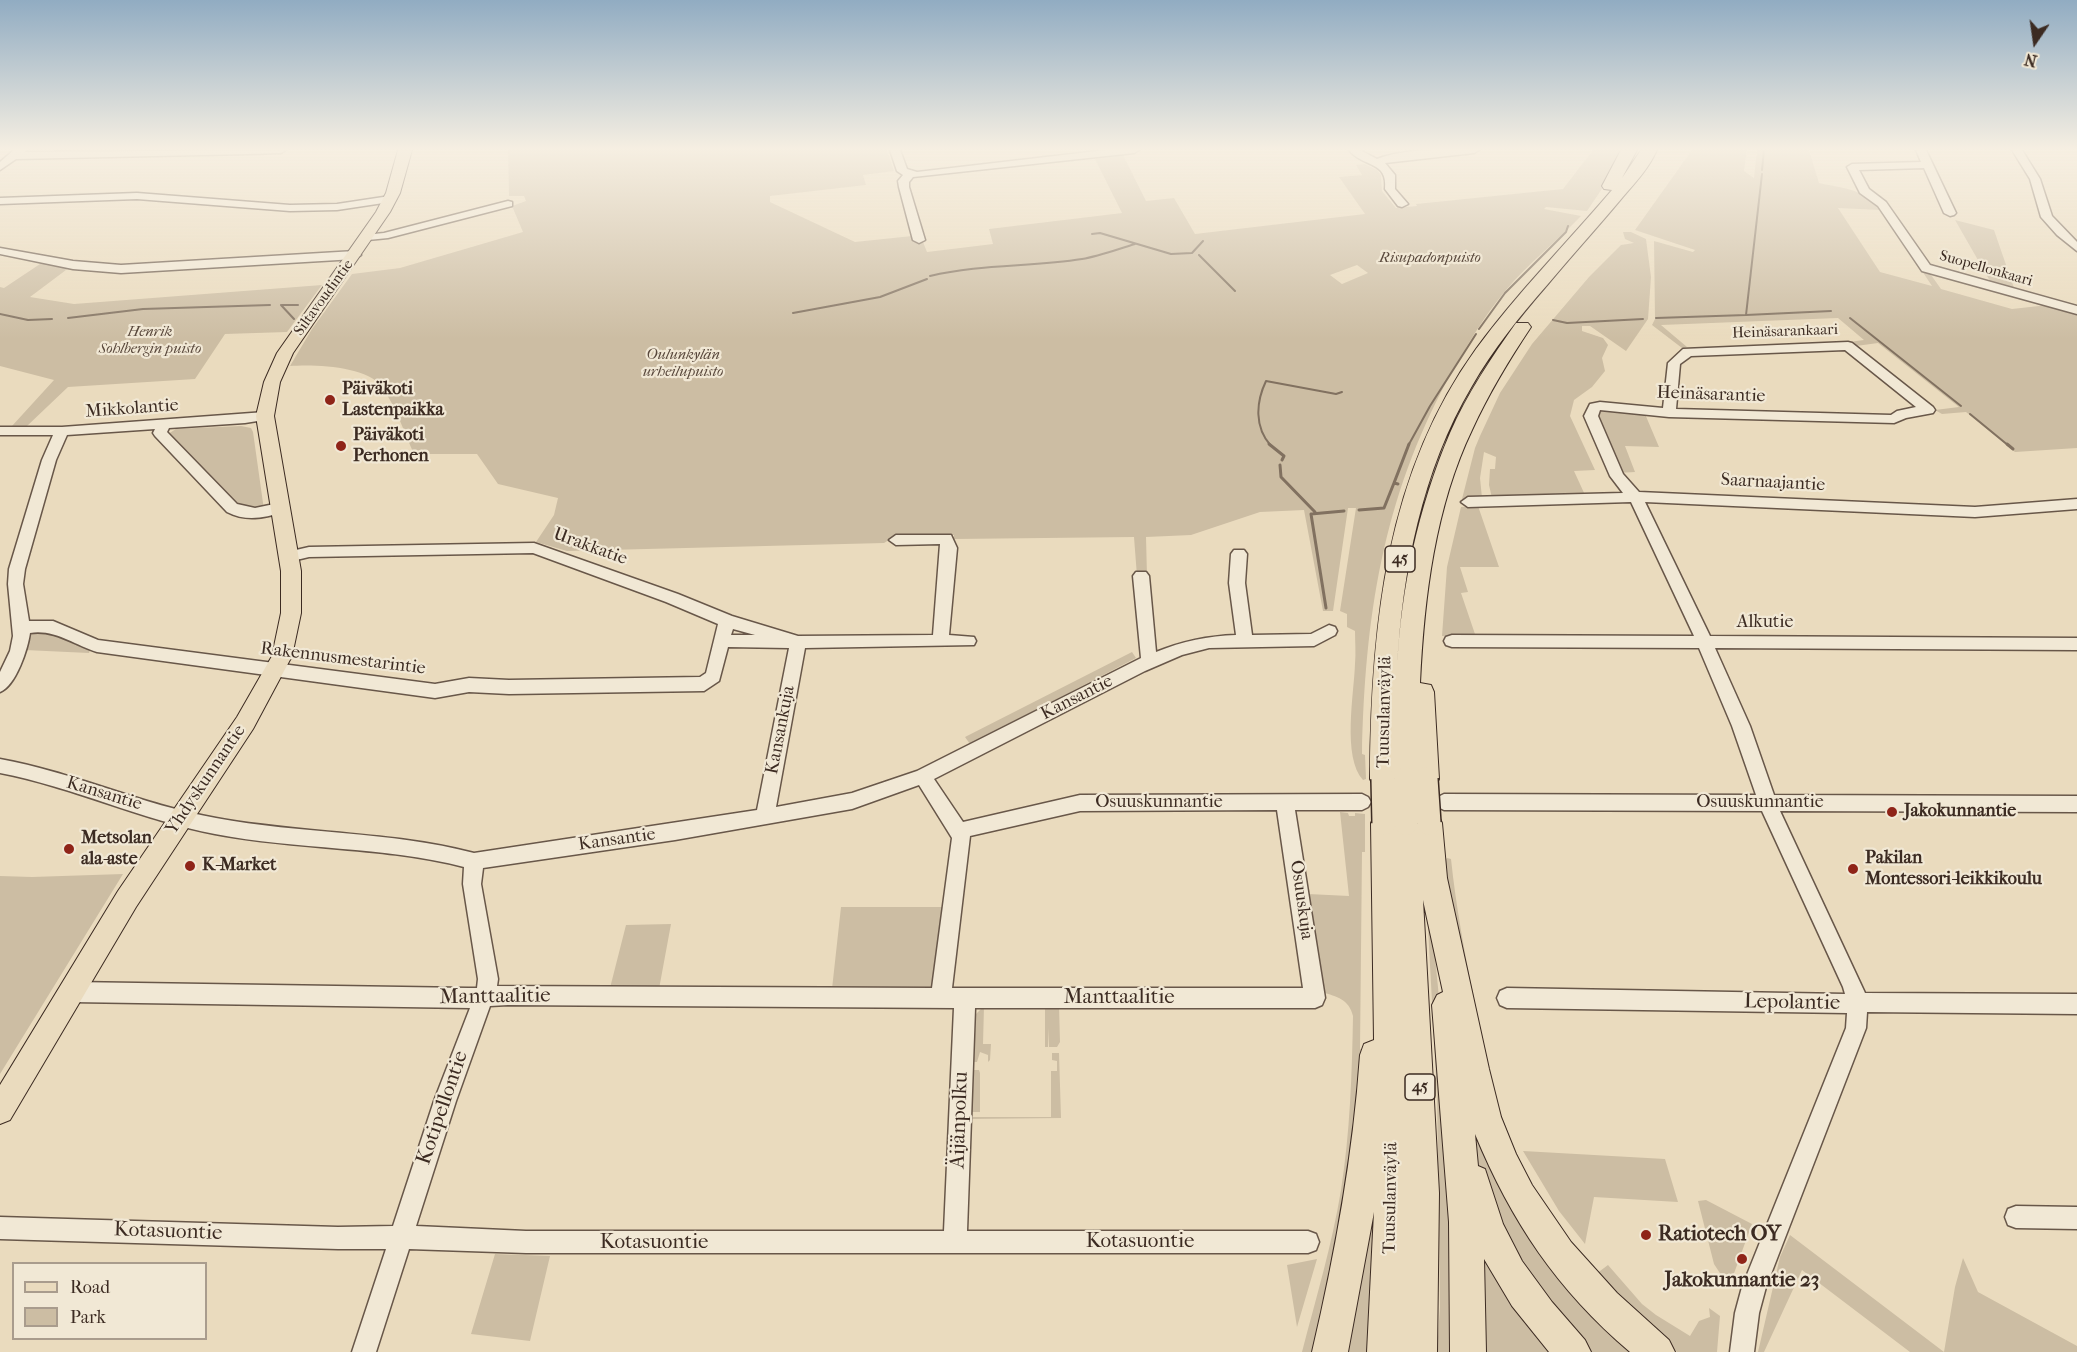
<!DOCTYPE html>
<meta charset="utf-8">
<style>
body{margin:0}
#map{position:relative;width:2077px;height:1352px;overflow:hidden;background:#eadbbe;font-family:"IM FELL French Canon",serif}
canvas{display:block}
.legend{position:absolute;left:12px;top:1262px;width:195px;height:78px;box-sizing:border-box;background:#f1e8d5;border:2px solid #a99c8d;margin:0;padding:8px 10px;list-style:none;font-size:18px;color:#3c2b22}
.legend li{display:flex;align-items:center;gap:12px;height:30px}
.legend b{width:30px;border:2px solid #a99c8d}
.north{position:absolute;left:2005px;top:12px;width:60px;height:60px;-webkit-text-stroke:4px #f1e8d5;paint-order:stroke;rotate:193deg;font-size:16px;font-weight:700;line-height:24px;text-align:center;color:#3c2b22}
.north::after{content:'';display:block;margin:auto;width:21px;height:27px;background:#3c2b22;clip-path:polygon(50% 0,100% 100%,50% 72%,0 100%)}
</style>
<div id="map">
<canvas width="2077" height="1352"></canvas>
<ul class="legend">
<li><b style="height:8px;background:#eadbbe"></b>Road</li>
<li><b style="height:16px;background:#ccbda3"></b>Park</li>
</ul>
<div class="north">N</div>
</div>
<script>
const c = document.querySelector('canvas').getContext('2d');
c.lineJoin = 'round';
function fillPath(path, color) {
  c.fillStyle = color;
  c.fill(path, 'evenodd');
}
function trace(path, color, width, dash) {
  c.strokeStyle = color;
  c.lineWidth = width;
  c.lineCap = dash ? 'butt' : 'round';
  c.setLineDash(dash || []);
  c.stroke(path);
}
function write(font, color, halo, rows, align = 'center') {
  c.font = font + ' "IM FELL French Canon",serif';
  c.lineWidth = 4.5;
  c.setLineDash([]);
  c.textBaseline = 'middle';
  c.strokeStyle = halo;
  c.fillStyle = color;
  for (const [text, x, y, turn = 0] of rows) {
    c.save();
    c.translate(x, y);
    c.rotate((+turn || 0) * Math.PI / 180);
    c.textAlign = isNaN(turn) ? turn : align;
    if (halo) c.strokeText(text, 0, 0);
    c.fillText(text, 0, 0);
    c.restore();
  }
}
const green = new Path2D(`
 M508 150H887L894 171 863 175 866 185 770 196V202L855 242 912 236 914 242H923L927 252 993 244 989 229 1122 213 1095 159 1123 155 1146 201 1174 198 1195 234 1365 214 1339 177 1362 175 1356 165 1365 164 1377 170 1381 175 1382 191 1396 208 1417 206 1416 204 1563 189 1593 150H1622L1614 171 1587 211 1546 207 1544 209 1581 216C1557 241 1529 263 1506 290 1484 316 1466 347 1449 377 1382 500 1365 618 1362 754L1365 755 1366 779 1363 780C1342 757 1354 694 1355 664 1356 653 1355 642 1355 631L1347 627V614L1340 611 1356 508H1348L1333 611H1323L1304 510 1260 512 1191 535 1146 537 1147 576H1137L1134 537 954 539V535L894 537 884 543 567 551 536 542 554 515 558 498 498 484 477 454H414C404 432 396 407 382 387 368 366 314 364 290 366L312 329 352 274 400 268 523 232 512 206 526 201 524 196H509ZM1357 265 1368 273 1342 284 1330 275Z
 M1692 150H1747L1744 171 1754 178 1757 150H1809L1819 183C1842 188 1866 189 1880 210L1838 208 1880 272 1932 286 1922 271 1929 272 1941 289 2012 309 2048 305 2077 315V448L2015 452 1966 412 1942 414 1935 410 1959 407 1878 343 1856 346 1849 342 1864 340 1838 318 1661 325 1687 347 1682 348 1652 325 1655 319 1654 241 1693 252 1695 250 1635 230Z
 M1955 220 1994 230 2014 288 1990 281Z
 M1623 232H1631L1646 239 1651 277 1648 319 1626 351 1590 326H1582V331L1603 338 1608 345 1602 358 1605 371 1592 387 1574 400 1570 416 1595 470 1574 471 1585 495 1492 498 1489 485 1490 469H1495L1496 457 1484 452 1480 478 1482 498 1462 499 1475 448 1480 436 1500 393 1532 344 1589 277 1621 245 1634 243 1625 239Z
 M43 262 70 267 30 297 74 304 322 285 287 332 225 334 195 379 68 387 27 426H12L54 380 0 366V287L4 288Z
 M1600 410 1645 414 1659 447 1625 446 1635 472 1617 473 1595 414Z
 M241 426 251 428 253 432 264 510H240L168 434 176 429Z
 M1478 506 1499 567H1460L1468 592 1461 593 1476 637 1442 636 1447 567 1461 507Z
 M47 629 91 648 89 653 25 650 30 631Z
 M1132 652 1136 658 970 744 965 737Z
 M1340 812 1348 813 1349 816H1355V813L1365 814V852H1362L1360 1049 1368 1051 1321 1352H1302C1316 1298 1332 1245 1341 1190 1350 1133 1352 1074 1353 1016 1349 999 1337 997 1322 992L1308 894 1349 896Z
 M1423 835 1442 1028 1459 1352H1437L1440 1307 1437 1095Z
 M1447 858 1451 859C1456 907 1465 955 1475 1003 1483 1040 1488 1078 1501 1114 1521 1172 1554 1229 1596 1274L1608 1265 1642 1304 1656 1315 1690 1336 1699 1321 1710 1317 1709 1308 1720 1316 1717 1352H1677L1593 1277 1507 1149 1450 906 1445 860Z
 M123 874 0 1074V876L32 877Z
 M841 907H943L934 987 832 989Z
 M671 924 659 989 610 988 626 925Z
 M984 1006 983 1044H991L990 1060 988 1062V1055L980 1052 977 1062H969L975 1015Z
 M1045 1006H1059L1060 1042 1057 1047H1049L1048 1028V1047H1045Z
 M1052 1053H1059L1061 1118 968 1119 966 1117H1051V1071H1057V1061L1052 1060Z
 M968 1070H979L980 1073V1112H969Z
 M1472 1100 1639 1352H1585L1541 1305 1482 1183 1477 1159Z
 M1380 1139 1369 1352H1340Z
 M1523 1151 1665 1159 1678 1202 1594 1197 1585 1244 1559 1211Z
 M1706 1200 1752 1224 1729 1287 1714 1264 1698 1201Z
 M1790 1235 1944 1352 1955 1287 1963 1258 1978 1292 2077 1346V1352H1910L1802 1270 1764 1352H1758L1780 1257Z
 M1485 1240 1555 1352H1477Z
 M495 1254 550 1256 530 1341 471 1334Z
 M1317 1259 1297 1327 1287 1265Z`);
const streamFar1 = new Path2D(`
 M1762 170 1764 150
 M1092 234 1100 233 1171 254 1192 253
 M1192 253 1203 241
 M1199 255 1235 291
 M930 276C979 264 1031 267 1082 259 1099 256 1118 249 1135 244
 M281 305 294 319
 M282 305H298
 M793 313 880 297 927 279
 M0 314 28 320 52 319
 M1746 315 1831 311
 M68 318 143 309 270 305
 M1656 318 1746 315 1762 174
 M1850 318 1961 406
 M1553 320 1567 323 1643 319
 M1479 329 1505 293 1566 232 1568 226
 M1970 414 2009 446
 M1271 446C1254 427 1256 402 1266 381L1336 394 1342 392
 M1408 446 1430 406 1476 334`);
const stream = new Path2D(`
 M1269 444 1284 456 1282 460
 M2007 444 2013 449
 M1280 465 1281 477 1315 512
 M1394 483 1409 444
 M1359 510 1384 508 1394 483 1398 484
 M1326 608 1311 514 1344 511`);
const minor = new Path2D(`
 M14 150H26L25 152 286 150 281 153 248 154 16 159 0 170V162Z
 M890 150H900L907 169 917 172 1106 150H1139L1134 153 913 177 909 182V187L925 240 919 243 913 240 899 187 898 181 903 175 897 171Z
 M1349 150H1360L1377 159C1405 148 1449 150 1479 150L1474 153 1385 163 1395 175V189L1408 204 1402 207 1398 206 1385 189C1388 160 1363 168 1349 150Z
 M1916 150H1926L1956 213 1954 215 1950 216 1944 213 1924 168 1859 170 1869 189 1886 202 1930 265 2077 306V314L1922 271 1878 206 1860 193 1847 167 1852 164 1921 162Z
 M2012 150H2022L2040 179 2052 216 2077 242V251L2057 235 2041 217 2030 179Z
 M137 193 290 205 337 204 390 196 396 199 390 202 337 210 290 211 137 199 0 204V198Z
 M508 201 512 202V206L388 238 368 240 362 237 364 235 384 233Z
 M0 248 73 261 121 265 355 251 361 255 355 259 121 273 73 269 0 254Z
 M1848 342 1852 343 1933 407 1935 410 1933 413 1906 418 1894 423 1669 417 1600 410 1598 416 1623 474 1639 492 1975 507 2077 499V509L1975 517 1645 502 1710 636 2077 638V650L1715 648 1750 726 1774 795 2077 796V812L1780 811 1865 993 2077 994V1014L1867 1012 1866 1028 1766 1287 1759 1313 1754 1352H1730L1735 1313 1742 1287 1846 1028 1847 1013 1507 1008 1500 1005 1497 998 1500 991 1507 988 1845 994 1843 987 1762 811 1444 810 1438 807 1435 802 1438 797 1444 794 1756 795 1732 726 1699 648 1452 647 1446 645 1444 641 1446 637 1452 635 1694 636 1631 502 1468 507 1461 502 1468 497 1623 493 1610 476 1584 416 1590 404 1600 402 1663 408 1668 363 1683 349ZM1845 350 1916 407 1897 411 1891 415 1676 409 1680 364 1691 356Z
 M265 412 270 413 272 416 270 419 245 423 169 428 167 432 237 504 255 508 279 503 286 508 284 512C264 518 246 522 227 512L155 436 153 433 155 429 67 435 56 460 25 569 23 584 29 621H53L98 640 435 684 469 678 509 680 700 677 706 673 718 624 666 602 533 553 309 557 288 562 283 561 280 557 283 553 309 547 534 543 678 594 732 616 798 636 933 635 940 544 896 545 889 540 896 535H951L957 548 949 635 974 637 976 641 974 645 805 648 776 807 852 793 917 771 1141 658 1133 576 1136 572H1146L1149 576 1156 652C1183 641 1208 636 1236 635L1229 583 1231 554 1234 550H1244L1247 554 1245 583 1252 635 1311 634 1329 625 1335 627 1337 631 1335 635 1314 646 1209 648 1182 655 1145 671 934 779 963 822 1080 795 1362 794 1368 797 1371 802 1368 807 1362 810H1295L1325 998 1322 1005 1315 1008H975L967 1231H1308L1316 1234 1319 1242 1316 1250 1308 1253H526L409 1249 376 1352H352L386 1249H338L0 1239V1217L338 1227 393 1226 434 1101 470 1008 72 1002 65 999 62 992 65 985 72 982 468 988H477L478 979 463 884 464 867C383 846 297 850 215 834 142 820 73 787 0 773V759C73 772 142 805 216 818 301 834 390 831 474 853L757 810 789 648 728 647 719 681 704 691 509 694 469 692 435 698 97 652C74 645 55 629 30 633 28 648 16 686 0 692V672L10 651 13 636 8 584 9 569 42 460 53 435H0V427H62ZM733 629 755 635H731ZM919 785 952 838 932 988 497 986 498 979 481 884 483 868 675 840 852 809ZM1277 810 1303 988H952L970 836 1080 811ZM508 1005 954 1008 944 1231H526L416 1226 456 1101 490 1006Z
 M2016 1206 2077 1207V1229L2016 1228 2008 1225 2005 1217 2008 1209Z`);
const major = new Path2D(`
 M398 150H412L400 193 390 212 293 353 280 382 274 416 301 571V613L292 656 253 729 136 907 10 1120 0 1124V1085L118 891 237 717 272 656 281 613V571L256 416 264 382 277 353 376 212 386 193Z`);
const highway = new Path2D(`
 M1621 150H1637L1622 178 1641 150H1657C1649 168 1635 183 1622 198 1598 227 1572 255 1548 284 1520 316 1493 349 1472 386 1422 470 1402 572 1397 669 1401 588 1418 508 1450 433 1467 394 1491 358 1516 323H1528L1531 327C1509 360 1489 393 1472 430 1435 507 1424 598 1420 683L1431 685 1434 692 1439 779 1435 787 1426 790 1416 785 1406 790 1397 787 1394 782 1392 787 1383 790 1374 787 1370 779C1371 629 1385 475 1476 349 1517 293 1567 243 1612 190L1604 189 1602 186Z
 M1384 812 1393 815 1395 818 1397 815 1406 812 1415 815 1418 819 1420 815 1429 812 1438 815 1442 823 1447 878 1489 1069 1501 1117 1516 1154 1532 1185 1571 1242 1617 1293 1669 1340 1675 1352H1630C1557 1290 1511 1221 1475 1134L1478 1166 1485 1169 1503 1224 1522 1261 1552 1302 1585 1340 1591 1352H1549L1512 1306 1484 1259 1486 1352H1450L1449 1222 1432 1005 1437 995 1443 992 1423 900 1439 1193 1437 1352H1367L1374 1212 1348 1352H1312C1335 1254 1353 1156 1360 1055L1364 1044 1374 1040 1371 823 1375 815Z`);
const highwayBridge = new Path2D(`
 M1383 779 1384 823
 M1406 779V823
 M1426 779 1429 823`);
const markers = [
 [330,400,6,"#8f2418"],
 [341,446,6,"#8f2418"],
 [1892,812,6,"#8f2418"],
 [69,849,6,"#8f2418"],
 [190,866,6,"#8f2418"],
 [1853,869,6,"#8f2418"],
 [1646,1235,6,"#8f2418"],
 [1742,1259,6,"#8f2418"]
];
const farParknames = [
 ["Risupadonpuisto",1430,258],
 ["Henrik",150,332],
 ["Sohlbergin puisto",150,349],
 ["Oulunkylän",683,355],
 ["urheilupuisto",683,372]
];
const farStreetnames = [
 ["Suopellonkaari",1986,269,16],
 ["Siltavoudintie",324,298,-54],
 ["Heinäsarankaari",1785,332,-2]
];
const shields = [
 [1400,559,30],
 [1420,1087,30]
];
const shieldNames = [
 ["45",1400,559],
 ["45",1420,1087]
];
const poiNames = [
 ["Päiväkoti",342,390],
 ["Lastenpaikka",342,411],
 ["Päiväkoti",353,436],
 ["Perhonen",353,457],
 ["Jakokunnantie",1904,812],
 ["Metsolan",81,839],
 ["ala-aste",81,860],
 ["Pakilan",1865,859],
 ["Montessori-leikkikoulu",1865,880],
 ["K-Market",202,866]
];
const streetNames = [
 ["Heinäsarantie",1711,395,2],
 ["Mikkolantie",132,409,-4],
 ["Saarnaajantie",1773,483,3],
 ["Urakkatie",590,547,20],
 ["Alkutie",1765,623],
 ["Rakennusmestarintie",343,659,7],
 ["Kansantie",1077,698,-27],
 ["Tuusulanväylä",1385,712,-89],
 ["Kansankuja",781,730,-79],
 ["Yhdyskunnantie",206,780,-56],
 ["Kansantie",104,794,17],
 ["Osuuskunnantie",1159,803],
 ["Osuuskunnantie",1760,803],
 ["Kansantie",617,840,-8],
 ["Osuuskuja",1301,900,82],
 ["Tuusulanväylä",1391,1198,-89]
];
const nearStreetnames = [
 ["Manttaalitie",495,997,-1],
 ["Manttaalitie",1119,998],
 ["Lepolantie",1792,1003,1],
 ["Kotipellontie",443,1108,-71],
 ["Äijänpolku",960,1120,-88],
 ["Kotasuontie",168,1232,2],
 ["Kotasuontie",1140,1242],
 ["Kotasuontie",654,1243]
];
const nearPoinames = [
 ["Ratiotech OY",1658,1235],
 ["Jakokunnantie 23",1742,1281,"center"]
];
fillPath(green, '#ccbda3');
trace(streamFar1, '#817160', 2);
trace(stream, '#817160', 3);
trace(minor, '#685749', 3);
trace(major, '#3c2b22', 2);
trace(highway, '#3c2b22', 2);
fillPath(minor, '#f1e8d5');
fillPath(major, '#eadbbe');
fillPath(highway, '#eadbbe');
trace(highwayBridge, '#3c2b22', 26, []);
trace(highwayBridge, '#eadbbe', 23);
const sky = c.createLinearGradient(0, 0, 0, 339);
sky.addColorStop(0, '#91acc2');
sky.addColorStop(0.44, '#f6efe2');
sky.addColorStop(1, '#f6efe200');
c.fillStyle = sky;
c.fillRect(0, 0, 2077, 339);
for (const [x, y, r, color] of markers) {
  const dot = new Path2D();
  dot.arc(x, y, r, 0, 2 * Math.PI);
  c.fillStyle = color;
  c.fill(dot);
  trace(dot, '#f1e8d5', 2);
}
write('italic 15px', '#59483c', '#f1e8d5', farParknames);
write('15px', '#3c2b22', '#f1e8d5', farStreetnames);
for (const [x, y, w] of shields) {
  const box = new Path2D();
  box.roundRect(x - w / 2, y - 13, w, 26, 4.5);
  c.fillStyle = '#f1e8d5';
  c.fill(box);
  trace(box, '#3c2b22', 1.5);
}
write('bold 16px', '#3c2b22', null, shieldNames);
write('bold 18px', '#3c2b22', '#f1e8d5', poiNames, 'left');
write('18px', '#3c2b22', '#f1e8d5', streetNames);
write('21px', '#3c2b22', '#f1e8d5', nearStreetnames);
write('bold 21px', '#3c2b22', '#f1e8d5', nearPoinames, 'left');
</script>
